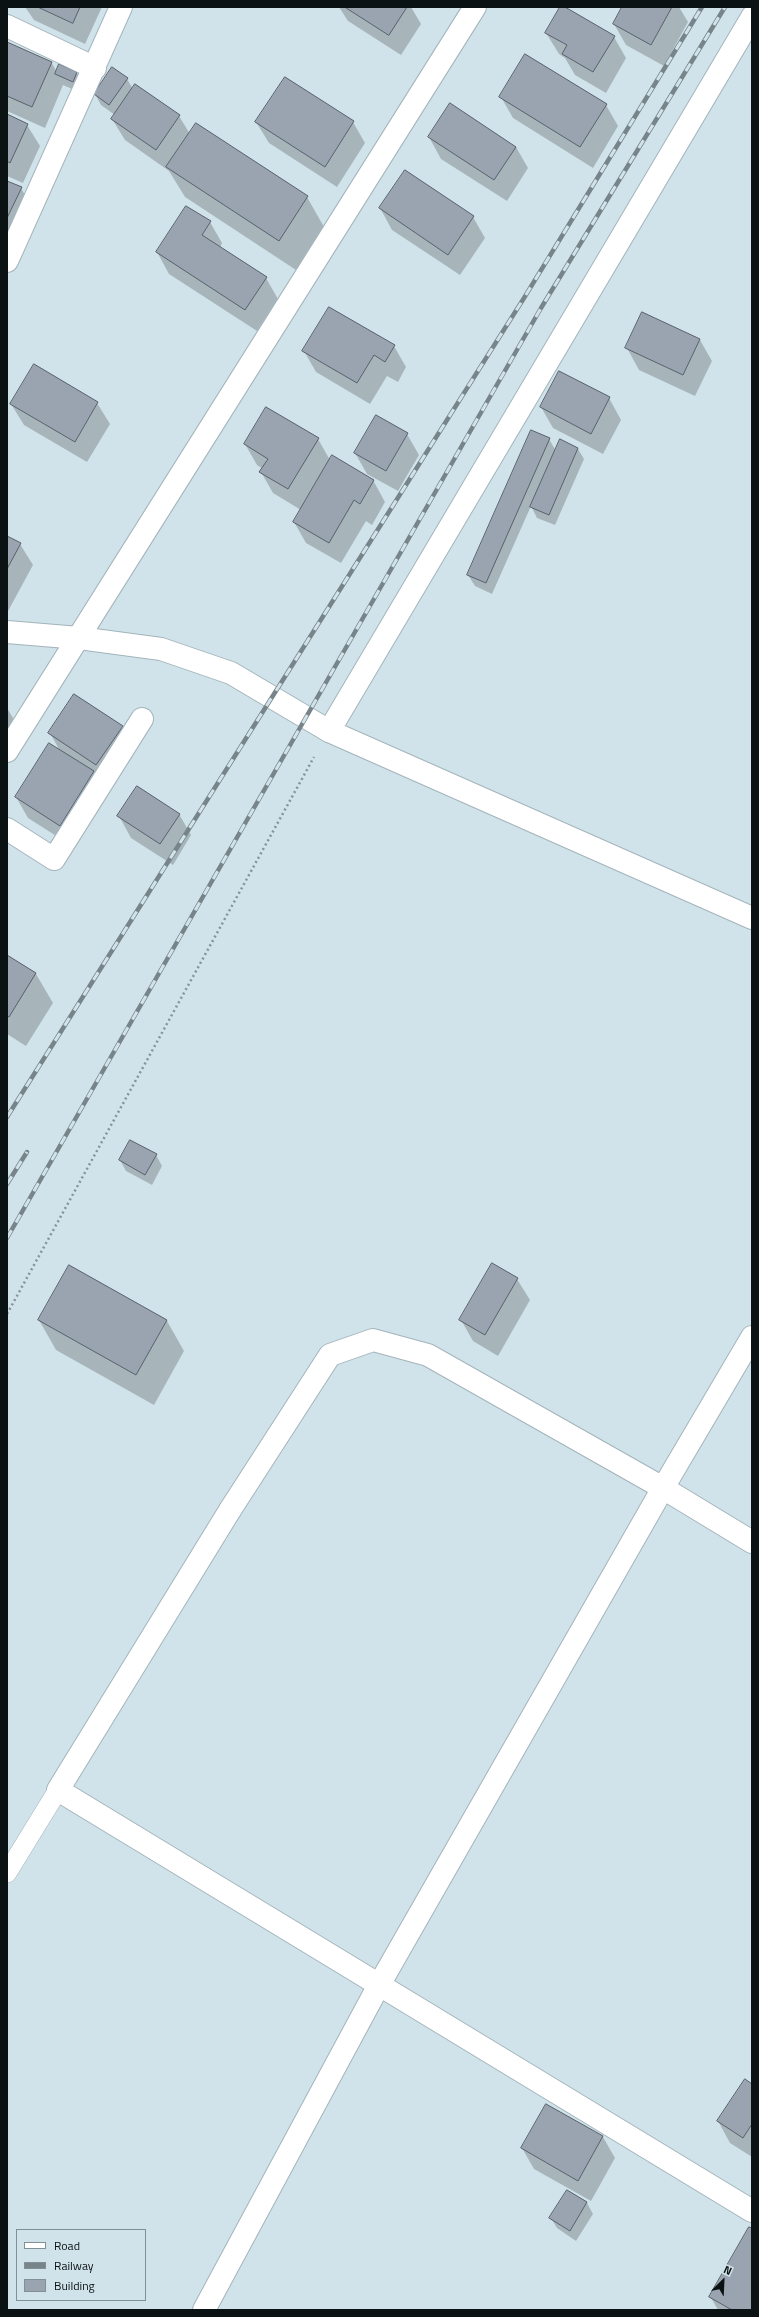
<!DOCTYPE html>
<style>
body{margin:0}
#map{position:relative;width:759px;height:2317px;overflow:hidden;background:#d1e3ea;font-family:"Titillium Web",sans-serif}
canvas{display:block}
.frame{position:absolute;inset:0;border:8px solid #0b1214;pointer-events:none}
.legend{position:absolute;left:16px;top:2229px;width:130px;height:72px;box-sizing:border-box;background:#d1e3ea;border:1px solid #828f94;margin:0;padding:5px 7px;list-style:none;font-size:12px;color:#0b1214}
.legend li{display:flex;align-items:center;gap:8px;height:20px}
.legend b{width:20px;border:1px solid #828f94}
.north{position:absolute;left:703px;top:2261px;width:40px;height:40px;-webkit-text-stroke:3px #d1e3ea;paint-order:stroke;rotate:24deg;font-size:11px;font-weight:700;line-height:16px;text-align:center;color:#0b1214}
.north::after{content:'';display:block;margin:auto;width:14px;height:18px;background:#0b1214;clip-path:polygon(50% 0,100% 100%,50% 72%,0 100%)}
</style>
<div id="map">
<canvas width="759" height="2317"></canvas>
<div class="frame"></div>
<ul class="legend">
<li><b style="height:5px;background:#fff"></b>Road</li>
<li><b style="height:5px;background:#778489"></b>Railway</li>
<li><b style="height:11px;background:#9aa3b0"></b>Building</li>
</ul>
<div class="north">N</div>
</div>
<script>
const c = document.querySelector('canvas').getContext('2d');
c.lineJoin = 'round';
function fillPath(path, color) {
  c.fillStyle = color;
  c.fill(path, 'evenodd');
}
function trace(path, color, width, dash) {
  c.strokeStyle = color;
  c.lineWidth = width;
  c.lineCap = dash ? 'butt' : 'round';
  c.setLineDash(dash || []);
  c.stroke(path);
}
const shadow = new Path2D(`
 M25 7H102L85 44 34 20Z
 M339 7H411L421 24 401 55 348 21Z
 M561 7 614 37 626 58 606 93 575 75 565 58 559 54 546 33Z
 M624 7H679L688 22 664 66 626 45 614 24Z
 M7 43 51 62 57 72 77 73 83 84 79 92 63 85 45 128 7 111Z
 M127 79 133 89 179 116 190 134 196 124 307 197 324 227 296 270 185 197 169 171 125 140 112 119 115 115 101 105 95 94Z
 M501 97 606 105 618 126 593 168 513 118Z
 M7 115 27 125 40 146 23 183 7 176Z
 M256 122H353L365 143 337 187 269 143Z
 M429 137 516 147 528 168 507 201 441 159Z
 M7 182 21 188 33 209 7 249Z
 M380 208 473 217 485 238 460 275 392 230Z
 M210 222 222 243 220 248 266 278 278 299 257 331 169 274 157 252Z
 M643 313 700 340 712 361 695 396 639 370 627 348Z
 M394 346 406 367 398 382 387 376 370 404 316 372 304 351Z
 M609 398 621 420 603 454 553 428 541 407Z
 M97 403 110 424 87 462 24 425 11 404Z
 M407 434 419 455 398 491 367 474 355 453Z
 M318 439 330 460 373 480 385 502 372 525 366 521 341 563 306 543 294 522 301 510 273 493 261 472 263 469 257 465 245 444Z
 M549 439 556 451 560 441 578 449 584 459 555 525 537 518 531 506 492 594 475 586 468 575Z
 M7 537 20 544 33 565 7 613Z
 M7 708 20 730 7 748Z
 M122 727 134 748 72 846 28 818 16 797 60 751 50 733Z
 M179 814 191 835 173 865 131 838 119 816Z
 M7 956 36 974 53 1003 26 1046 7 1034Z
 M156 1155 162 1166 152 1185 126 1171 120 1160Z
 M69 1266 167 1321 184 1351 154 1405 56 1350 39 1320Z
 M517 1279 530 1300 498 1356 473 1341 461 1320Z
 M752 2085V2157L730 2143 718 2121Z
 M546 2105 603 2137 615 2158 591 2201 534 2169 522 2148Z
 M568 2191 587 2203 593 2214 576 2241 557 2228 551 2218Z
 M752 2229V2310H718L710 2296Z`);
const building = new Path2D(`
 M38 7H80L73 23Z
 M345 7H407L389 35Z
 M560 7H565L615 36 593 72 562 54 567 45 545 33Z
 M622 7H672L651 45 613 24Z
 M7 42 52 62 32 107 7 96Z
 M525 54 607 104 580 147 499 97Z
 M59 64 77 72 73 82 55 74Z
 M112 67 128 78 109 105 94 94Z
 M285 77 354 121 325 167 255 122Z
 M135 84 180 115 156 150 111 119Z
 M450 103 516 147 494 180 428 137Z
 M7 114 28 124 10 163 7 161Z
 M196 123 308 196 279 241 166 167Z
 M405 170 474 216 448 255 379 208Z
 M7 181 22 187 7 218Z
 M186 206 211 221 202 235 267 277 245 310 156 252Z
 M329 307 395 345 385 362 374 355 357 383 302 351Z
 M642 312 700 339 683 375 625 348Z
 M34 364 98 402 75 442 10 404Z
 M559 371 610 397 591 434 540 407Z
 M266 407 319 438 288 489 259 472 268 459 244 444Z
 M376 415 408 433 386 471 354 453Z
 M531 430 550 438 486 583 467 575Z
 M560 439 578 448 549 515 530 507Z
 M332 455 374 480 360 504 354 500 329 543 293 522Z
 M7 536 21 543 7 569Z
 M74 694 123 726 96 765 48 733Z
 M49 743 94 771 60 826 15 797Z
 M137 786 180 814 160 844 117 816Z
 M7 955 36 973 9 1017 7 1016Z
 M130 1140 157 1154 145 1175 119 1160Z
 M492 1263 518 1278 485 1335 459 1320Z
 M69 1265 167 1320 136 1375 38 1320Z
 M745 2079 752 2084V2124L743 2138 717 2121Z
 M546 2104 603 2136 578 2181 521 2148Z
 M567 2190 587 2202 570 2231 549 2218Z
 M749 2227 752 2228V2310H732L709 2297Z`);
const path = new Path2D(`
 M7 1314 314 757`);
const lane = new Path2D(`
 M7 1873 58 1790`);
const street = new Path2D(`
 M7 26 95 68
 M7 261 121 7
 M329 731 752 17
 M7 751 475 7
 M7 829 54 859 142 719
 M230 1510 58 1790 752 2211`);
const secondary = new Path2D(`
 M7 632 79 638 161 649 231 673 329 731 752 918
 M752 1337 663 1488 752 1542
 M204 2310 379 1985 663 1488 428 1355 373 1340 330 1355 230 1510`);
const rail = new Path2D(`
 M7 1117 524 298 702 7
 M7 1184 27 1152
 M7 1238 541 308 725 7`);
fillPath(shadow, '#0003');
fillPath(building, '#9aa3b0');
trace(building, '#57606b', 1);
trace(lane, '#a3b4bb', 20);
trace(street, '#a3b4bb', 24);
trace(secondary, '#a3b4bb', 24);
trace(path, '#859398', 2.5, [2, 3]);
trace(lane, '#fff', 19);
trace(street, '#fff', 22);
trace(secondary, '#fff', 22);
trace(rail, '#778489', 4.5);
trace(rail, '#d1e3ea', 3, [9]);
</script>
